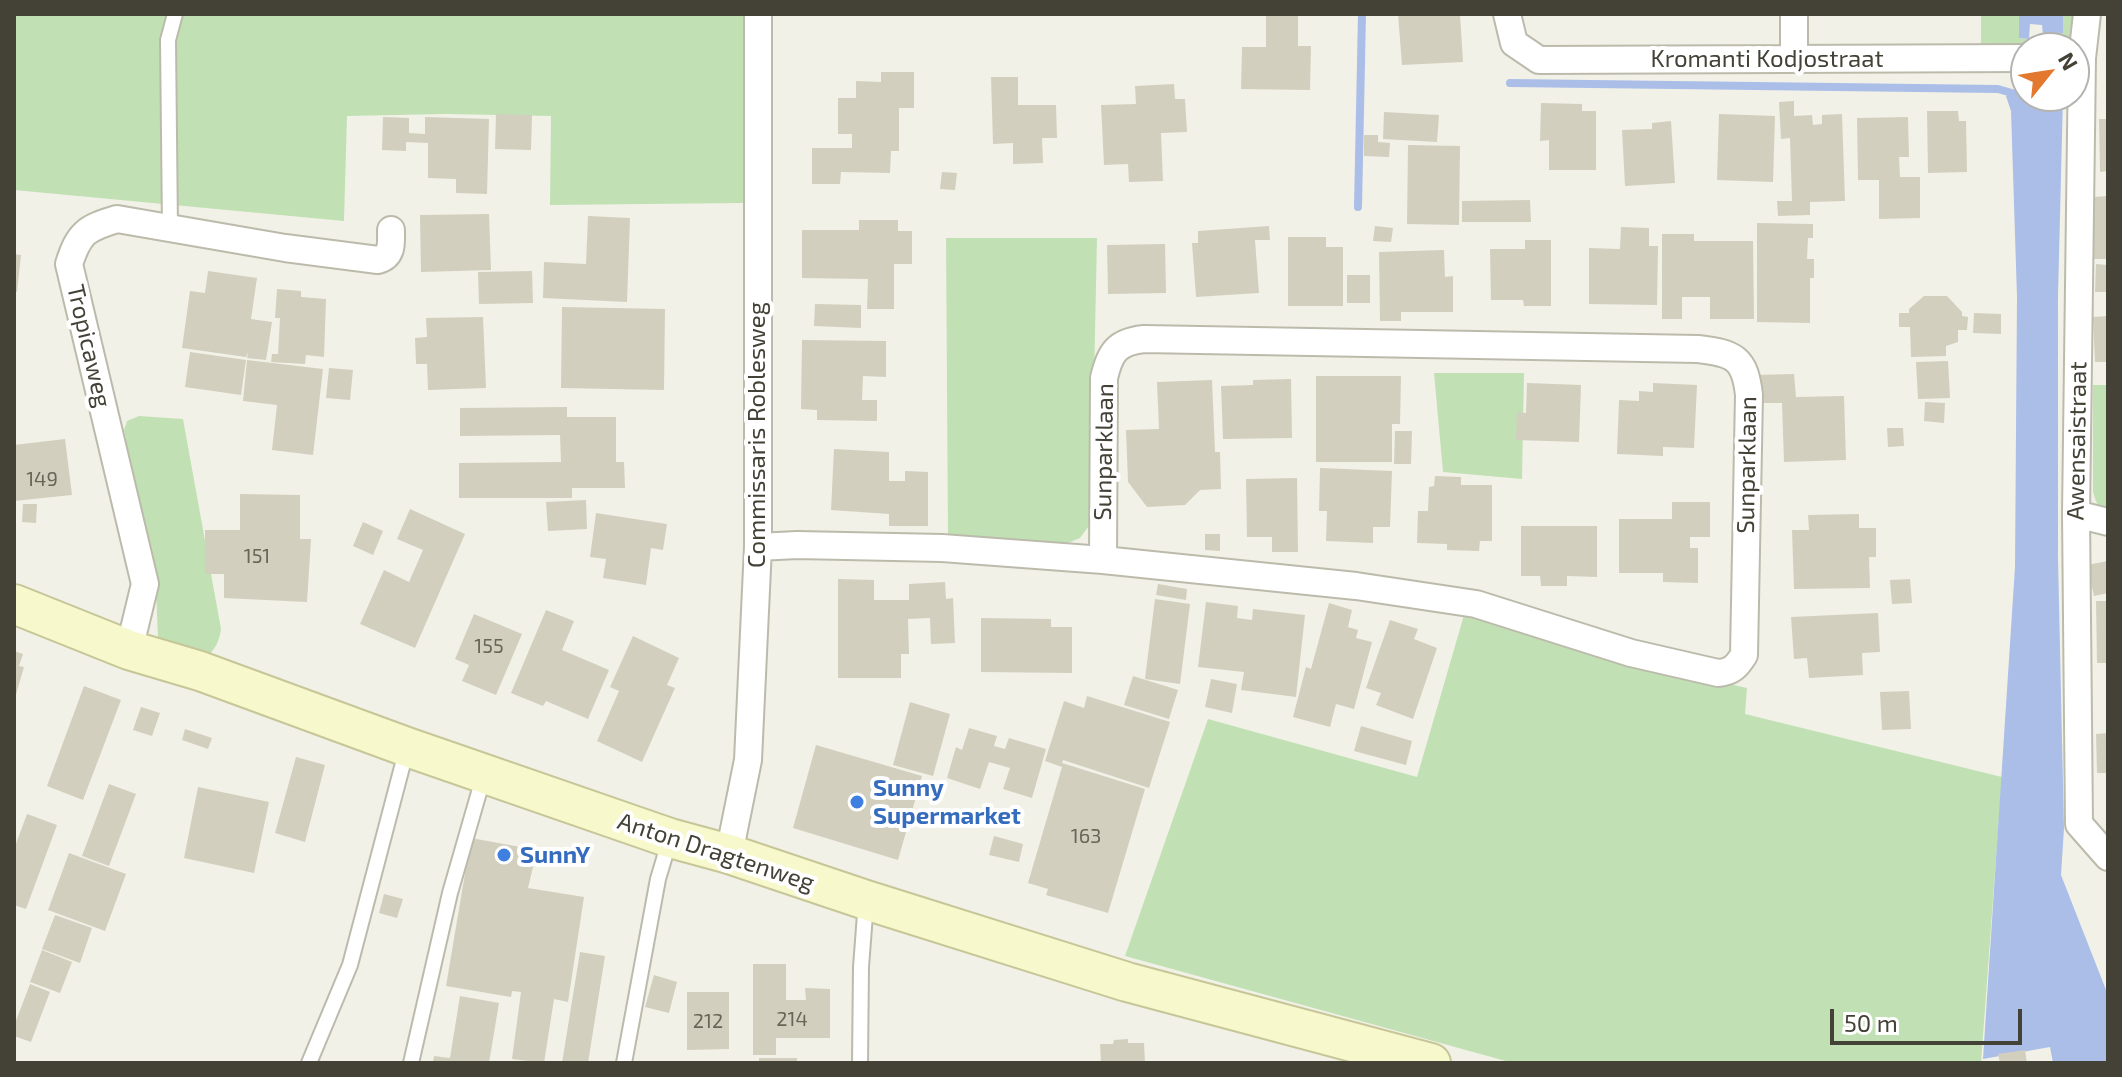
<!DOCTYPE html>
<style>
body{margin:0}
#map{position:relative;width:2122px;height:1077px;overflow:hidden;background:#f2f1e7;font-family:"Exo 2",sans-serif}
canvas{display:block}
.frame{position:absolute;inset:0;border:16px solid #444237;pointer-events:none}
.north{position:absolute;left:2010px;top:32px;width:80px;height:80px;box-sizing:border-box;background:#fff;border:2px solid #b4b3af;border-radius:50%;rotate:60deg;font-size:22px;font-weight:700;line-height:32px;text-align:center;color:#444237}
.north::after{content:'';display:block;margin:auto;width:28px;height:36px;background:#e2792e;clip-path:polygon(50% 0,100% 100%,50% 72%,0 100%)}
.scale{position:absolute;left:1830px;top:1009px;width:192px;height:36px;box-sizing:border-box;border:4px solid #444237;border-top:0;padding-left:10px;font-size:24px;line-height:28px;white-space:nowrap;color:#444237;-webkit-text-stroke:6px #fff;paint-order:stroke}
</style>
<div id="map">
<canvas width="2122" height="1077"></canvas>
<div class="frame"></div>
<div class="north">N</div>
<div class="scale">50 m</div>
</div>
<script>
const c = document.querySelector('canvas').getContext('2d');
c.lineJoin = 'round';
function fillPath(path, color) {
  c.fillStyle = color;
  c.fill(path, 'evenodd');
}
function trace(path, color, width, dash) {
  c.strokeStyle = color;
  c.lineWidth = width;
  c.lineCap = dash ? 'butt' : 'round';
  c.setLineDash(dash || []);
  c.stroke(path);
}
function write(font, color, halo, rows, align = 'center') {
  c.font = font + ' "Exo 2",sans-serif';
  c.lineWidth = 8;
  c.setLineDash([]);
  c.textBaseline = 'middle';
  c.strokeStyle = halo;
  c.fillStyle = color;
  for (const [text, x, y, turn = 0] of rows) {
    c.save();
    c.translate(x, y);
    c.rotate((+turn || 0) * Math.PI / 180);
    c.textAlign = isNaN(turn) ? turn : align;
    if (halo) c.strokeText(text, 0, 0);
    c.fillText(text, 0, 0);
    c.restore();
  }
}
const green = new Path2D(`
 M14 14H747L743 203 550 205 551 116 445 114 347 116 344 221 14 190Z
 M1981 14H2019V38L2029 39 2063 33V14H2079L2073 43 2064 48 1981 49Z
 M946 238H1097L1091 523 1080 538 1063 545 948 538Z
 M1434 373H1524L1522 479 1443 472Z
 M2093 385H2108V513C2098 510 2095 500 2093 491Z
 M139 416 183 419 221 629C219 643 215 649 205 659L171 650 158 638 156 589 124 430 127 421Z
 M1464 615 1630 662 1747 688 1745 714 2002 777 1981 1063H1513L1125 956 1208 719 1417 777Z`);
const water = new Path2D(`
 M2019 14H2063V33L2043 35 2042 25 2030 24 2029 39 2019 38Z
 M2026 87V96H2033L2036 100 2042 99V96H2063L2058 296V559L2064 828 2061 875 2108 995V1063H2053L2050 1047 1983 1059 2015 567 2017 297 2011 111 2006 96Z`);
const stream = new Path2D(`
 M1510 83 1998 89 2036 100
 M1358 207 1362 14`);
const building = new Path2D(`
 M1266 14H1298V46H1311L1310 90 1241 89 1242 47H1266Z
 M1398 14H1460L1463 62 1402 65Z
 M881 72H914V108H899V151H891L890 173 841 172 840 184H812V148H852V134H838V98H856V81L881 82Z
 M991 77H1018V105H1056L1057 138H1042L1043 163 1013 164V143L993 144Z
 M1174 84 1175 99H1185L1187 132 1161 133 1163 181 1129 182 1128 164 1104 165 1101 105 1136 104 1135 86Z
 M1794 101V116L1812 115 1813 125 1822 124V115L1842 114 1845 201 1810 202V215L1778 216 1777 201H1792L1790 138 1781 139 1779 102Z
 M1541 103 1582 104V111H1596V170H1549V140L1540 141Z
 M1927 111H1958L1959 121H1966L1967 172 1928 173Z
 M1384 112 1439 115 1437 142 1383 139Z
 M496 114 532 115 531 150 495 149Z
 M1719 114 1775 116 1773 182 1717 180Z
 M383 117 409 118V133L425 134V117L489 119 487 194 456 193V179L428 178V143L406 142V151L382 150Z
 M1908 117 1909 157H1899L1900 177H1920V218L1879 219V180H1858L1857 118Z
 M2099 119H2108V171L2100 172Z
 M1671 121 1675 183 1625 186 1622 130 1652 129V123Z
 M1364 135H1378V142L1390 143 1389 157 1364 156Z
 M1408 145 1460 146 1459 225 1407 224Z
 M942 172 957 173 955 190 940 189Z
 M2108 196V259H2094L2093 197Z
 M1530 200 1531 222H1462V201Z
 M489 214 491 270 421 272 420 215Z
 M588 216 630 218 627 302 543 298 544 262 586 264Z
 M859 220H898V231H912V264H894V309H867L868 279 802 278V230H859Z
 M1757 223 1813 224V238H1808L1807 259H1814V278H1810V323L1757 322Z
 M1269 226 1270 240H1255L1259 293 1196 297 1192 243H1198V231Z
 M1375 226 1393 228 1391 242 1373 241Z
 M1621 227 1649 228V246H1658L1657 305 1589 304V248L1620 249Z
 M1662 234H1694V241H1753L1754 319H1710V297H1682V319H1662Z
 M1288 237H1326V247H1343V306H1288Z
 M1525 240H1551V306H1524L1523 300H1491L1490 249H1525Z
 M1165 244 1166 293 1108 294 1107 245Z
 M1444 250 1445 277 1453 276V312H1401V321H1380L1379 252Z
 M14 254 21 255 17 292 14 291Z
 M2096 264 2108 265V292H2095Z
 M208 271 257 278 251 319 272 322 266 360 247 358 248 352 246 357 182 348 190 291 205 293Z
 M532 271 533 303 479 304 478 272Z
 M1347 275H1370V303H1347Z
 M277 289 301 291V297L326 299 324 357 306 355 305 364 271 362 272 354H278L280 318H275Z
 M1924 296H1947L1962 312V316L1968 317 1967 330H1958V342L1946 346V356L1911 357 1910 327H1899V313H1909V309Z
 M815 304 861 305V328L814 326Z
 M562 307 665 309 664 390 561 388Z
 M1974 313 2001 314V334L1973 333Z
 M2108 316V362H2095L2093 317Z
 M483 317 486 388 428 390 427 364H416L415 338 427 337 426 318Z
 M802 340 886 341V377L863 376 862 400H877V421L817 420V410L801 409Z
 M190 352 246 360 241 395 185 387Z
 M247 360 323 369 313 455 272 450 277 405 243 401Z
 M1948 361 1950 398 1918 399 1916 362Z
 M329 368 353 370 350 400 326 398Z
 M1794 374 1796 397 1844 396 1846 460 1784 462 1782 403H1755L1753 375Z
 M1316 376H1401L1400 424H1392V462H1316Z
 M1291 379 1292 438 1223 439 1221 386 1253 385V380Z
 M1212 380 1215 452H1220L1221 489 1200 490 1185 505 1147 507 1128 482 1126 430 1159 429 1157 382Z
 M1527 383 1581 385 1579 442 1516 440 1517 412 1526 413Z
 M1653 383 1697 385 1694 448 1663 447V456L1617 454 1619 400 1639 401V391L1653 392Z
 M1925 402 1945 403 1944 423 1924 421Z
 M567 407V417H616V462H624L625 488H572V498H459V463L561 462 560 435 460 436V408Z
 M1887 428H1903L1904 446 1888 447Z
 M1395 431H1412L1411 464H1394Z
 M65 439 72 495 14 501V445Z
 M834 449 889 452V481H905V471L928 472V526H889V514L831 510Z
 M1320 468 1392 471 1390 527H1373V543L1326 541 1327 511H1319Z
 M1435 476 1461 477V485H1492V541H1480L1479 551 1447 550V544L1417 543 1418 511H1428L1429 487 1434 486Z
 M1297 478 1298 552H1272V537H1247L1246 479Z
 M240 494 300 495V539H311L307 602 224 598V574H205V530H240Z
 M586 500 587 529 548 531 546 502Z
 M1672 502H1710V537H1690V548H1698V583L1663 582V573H1619V519H1672Z
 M23 504H37L36 523 22 522Z
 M410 509 465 534 415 648 360 624 384 570 409 582 423 550 397 539Z
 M596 513 667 524 663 550 651 548 646 585 603 578 606 559 590 557Z
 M1859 514V528H1876V557H1869L1870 588 1794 589 1792 530H1809L1808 515Z
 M363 522 383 531 373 555 353 546Z
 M1521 526H1597V577L1567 576V586H1541L1540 576H1521Z
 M1205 534H1220V551L1205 550Z
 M2108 561V593L2094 596 2087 565Z
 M838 579 874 580V600H909V584L945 582 946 599 953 598 955 643 931 644 930 618 908 619 909 654H901V678H838Z
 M1910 579 1912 603 1892 604 1890 580Z
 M1158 584 1187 589 1186 600 1156 595Z
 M1155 599 1190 604 1180 684 1145 679Z
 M2096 601H2108V663H2097Z
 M1206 602 1238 606 1237 618 1252 620 1253 609 1305 615 1296 697 1241 690 1244 672 1198 667Z
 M1329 603 1352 610 1348 627 1358 630 1356 638 1372 642 1354 709 1336 704 1330 727 1293 717 1306 667 1311 669Z
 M546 610 574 621 562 650 609 670 588 719 546 701 543 706 511 693Z
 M1878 613 1880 652 1862 653 1863 675 1809 678 1807 658 1794 659 1791 617Z
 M474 614 522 634 496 695 462 681 469 665 455 659Z
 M981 618 1051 619V627H1072V673L981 672Z
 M1390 620 1418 629 1414 639 1437 648 1413 719 1376 705 1381 693 1366 688Z
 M633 636 679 658 667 685 675 688 642 762 597 741 619 691 610 687Z
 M14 651 23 654 19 666 24 667 15 698Z
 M1133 676 1178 690 1169 719 1124 705Z
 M1211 679 1237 684 1232 713 1205 707Z
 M84 686 121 700 83 800 47 786Z
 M1909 691 1911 729 1882 730 1880 692Z
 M1087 696 1170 722 1149 788 1063 760 1062 763 1145 789 1108 913 1046 895 1048 889 1028 883 1062 767 1045 761 1064 701 1084 708Z
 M910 702 950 714 933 776 893 765Z
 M141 707 160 713 152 736 133 730Z
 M1361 726 1412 741 1406 765 1354 751Z
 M969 728 997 736 994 746 1005 749 1009 738 1046 749 1032 798 1003 789 1010 768 989 762 980 789 947 778 956 747 962 750Z
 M185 729 212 738 208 749 182 740Z
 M2108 733V773H2097L2096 734Z
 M816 745 922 776 898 860 793 828Z
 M296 757 325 765 305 842 275 833Z
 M109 784 136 794 109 866 82 856Z
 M198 787 269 802 254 873 184 858Z
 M27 814 57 825 26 909 14 905V849Z
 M994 836 1023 844 1019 862 989 855Z
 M471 838 537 850 528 888 584 897 568 1002 554 999 544 1063 512 1059 521 992 512 991 511 997 446 986Z
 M69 853 126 874 105 931 48 910Z
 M384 894 403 899 397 918 379 913Z
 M55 915 92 928 80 963 42 949Z
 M42 950 72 962 60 993 30 982Z
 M580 952 605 956 588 1063H562Z
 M753 964H786V1000H806L805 988 830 989V1038H776V1055H753Z
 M654 975 677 982 669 1013 645 1007Z
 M30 984 50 992 31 1042 14 1036V1026Z
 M687 992H729V1049L687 1050Z
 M460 996 499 1003 489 1063H433L434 1056 450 1058Z
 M1128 1039V1043H1144L1145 1063H1101L1100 1044H1113L1114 1040Z
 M2025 1050 2027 1063H2000L1998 1054Z
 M759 1058H797V1063H759Z`);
const lane = new Path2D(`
 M170 229 168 40 175 14
 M309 1063 350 965 407 748
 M411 1063 450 893 484 775
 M624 1063 658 879 670 839
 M860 1063 861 967 866 901`);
const street = new Path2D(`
 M1507 14 1514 43 1539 60 2026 58
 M2087 14 2082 58 2076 514 2079 824 2108 857
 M1794 58V14
 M2076 514 2108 522
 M758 547 797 545 942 548 1103 560 1356 586 1476 604 1631 653 1718 673C1732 672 1737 666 1744 655L1749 395C1745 358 1734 353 1698 349L1144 339C1117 342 1110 352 1104 378L1103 560
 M129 650 145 584 69 264C79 233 86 228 117 219L285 248 378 260C393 256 391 243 391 230
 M729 854 748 760 758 547V14`);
const secondary = new Path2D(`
 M14 604 129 650 200 671 407 747 670 838 729 854 866 900 1127 982 1431 1063`);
const markers = [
 [857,802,8,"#3f7fe0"],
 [504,855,8,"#3f7fe0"]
];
const numberNames = [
 ["149",42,479],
 ["151",257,556],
 ["155",489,646],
 ["163",1086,836],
 ["214",792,1019],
 ["212",708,1021]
];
const streetNames = [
 ["Kromanti Kodjostraat",1767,59],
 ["Tropicaweg",89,346,77],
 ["Commissaris Roblesweg",757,435,-90],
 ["Awensaistraat",2077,441,-89],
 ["Sunparklaan",1104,452,-89],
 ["Sunparklaan",1747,465,-89],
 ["Anton Dragtenweg",716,852,18]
];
const shopNames = [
 ["Sunny",873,788],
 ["Supermarket",873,816],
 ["SunnY",520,855]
];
fillPath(green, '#c1e1b5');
fillPath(water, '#aabee8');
trace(stream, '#aabee8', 8);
fillPath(building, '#d2cfbe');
trace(lane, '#bcbbab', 18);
trace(street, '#bcbbab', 30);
trace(secondary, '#c6c698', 42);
trace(lane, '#fff', 14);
trace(street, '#fff', 26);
trace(secondary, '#f7f8cb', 38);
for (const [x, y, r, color] of markers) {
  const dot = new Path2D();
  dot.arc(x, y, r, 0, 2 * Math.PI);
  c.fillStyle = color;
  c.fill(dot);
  trace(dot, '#fff', 3);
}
write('20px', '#686559', null, numberNames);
write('24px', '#444237', '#fff', streetNames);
write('bold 24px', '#366cbe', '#fff', shopNames, 'left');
</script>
